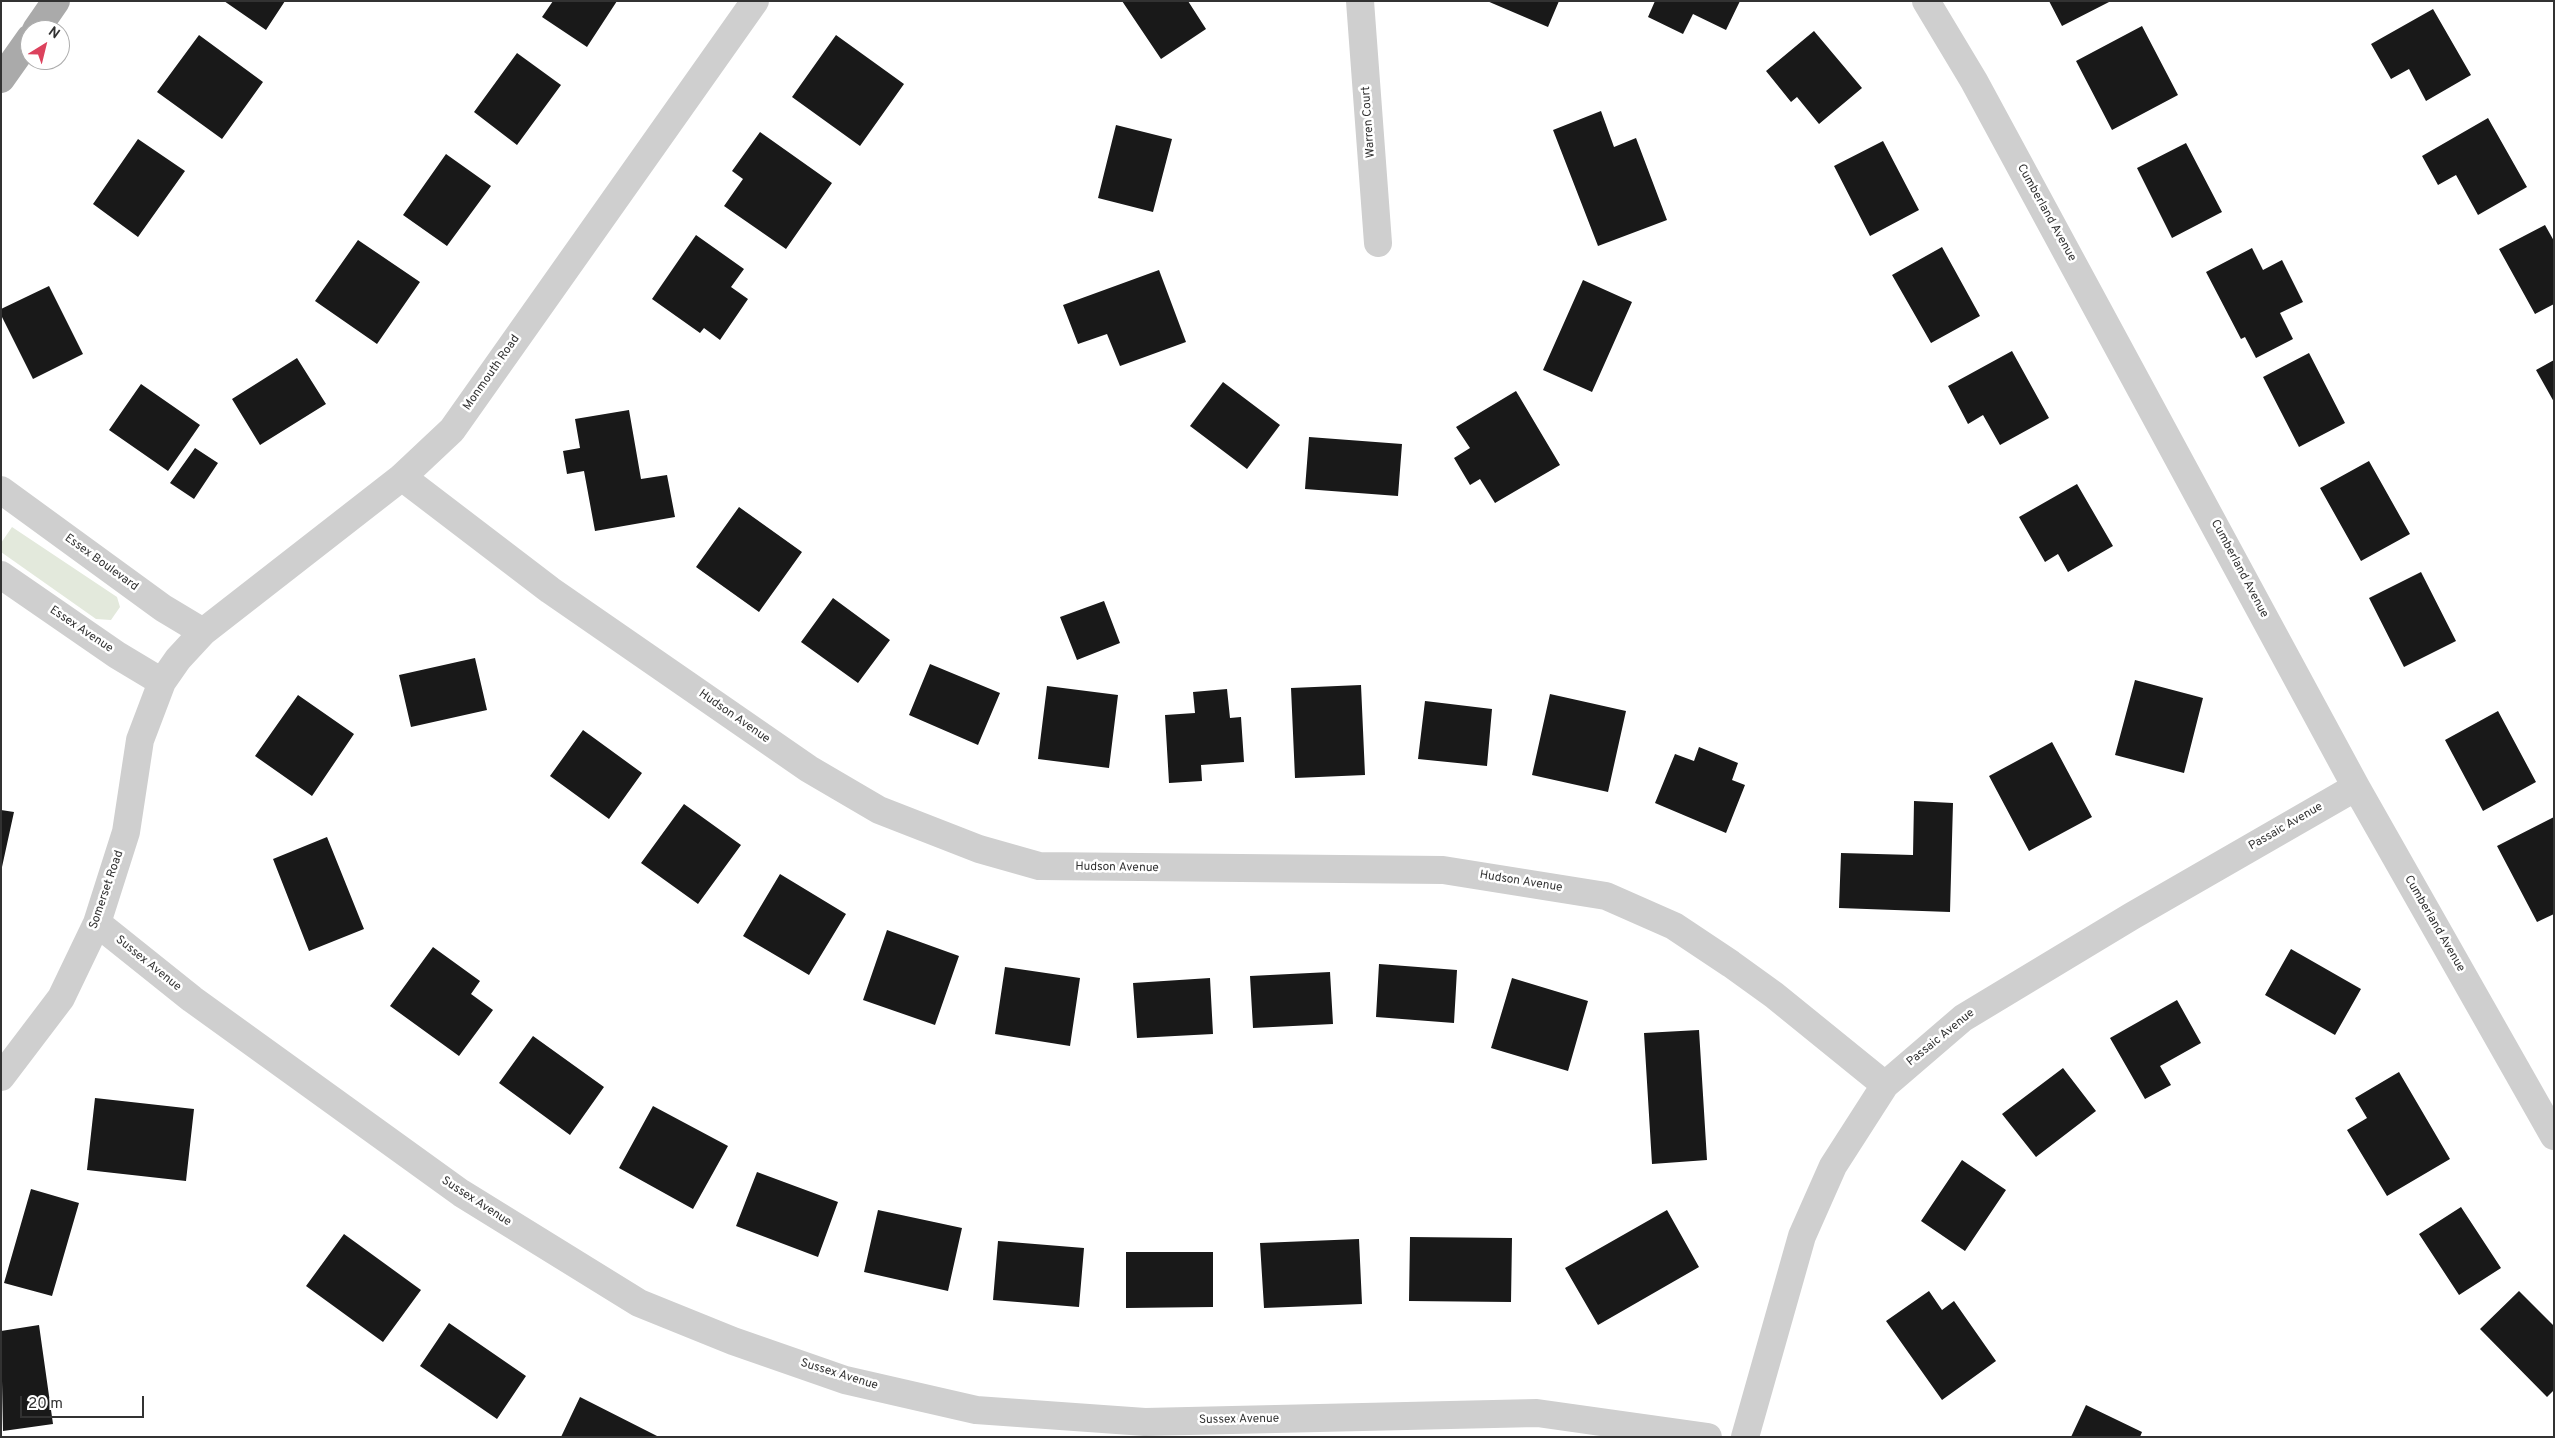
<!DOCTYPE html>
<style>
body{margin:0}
#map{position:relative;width:2555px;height:1438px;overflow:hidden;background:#fff;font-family:Overpass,sans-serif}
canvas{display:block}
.frame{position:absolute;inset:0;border:2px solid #323232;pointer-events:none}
.north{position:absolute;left:20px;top:20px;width:50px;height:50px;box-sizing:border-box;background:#fff;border:1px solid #adadad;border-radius:50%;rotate:36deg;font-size:14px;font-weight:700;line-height:20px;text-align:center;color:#323232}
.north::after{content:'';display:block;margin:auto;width:18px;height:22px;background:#dc425d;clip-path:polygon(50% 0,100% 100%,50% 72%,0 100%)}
.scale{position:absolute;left:20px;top:1396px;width:124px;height:22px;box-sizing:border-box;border:2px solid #323232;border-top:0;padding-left:6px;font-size:15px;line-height:18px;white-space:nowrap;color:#323232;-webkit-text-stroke:4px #fff;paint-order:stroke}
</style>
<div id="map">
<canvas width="2555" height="1438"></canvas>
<div class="frame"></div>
<div class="north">N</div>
<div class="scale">20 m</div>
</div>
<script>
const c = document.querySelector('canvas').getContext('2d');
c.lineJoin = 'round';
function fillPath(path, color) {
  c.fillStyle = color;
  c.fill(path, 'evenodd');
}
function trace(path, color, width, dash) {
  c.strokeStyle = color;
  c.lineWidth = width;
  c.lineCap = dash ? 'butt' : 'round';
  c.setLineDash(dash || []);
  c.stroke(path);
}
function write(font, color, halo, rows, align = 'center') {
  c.font = font + ' Overpass,sans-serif';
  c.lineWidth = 5;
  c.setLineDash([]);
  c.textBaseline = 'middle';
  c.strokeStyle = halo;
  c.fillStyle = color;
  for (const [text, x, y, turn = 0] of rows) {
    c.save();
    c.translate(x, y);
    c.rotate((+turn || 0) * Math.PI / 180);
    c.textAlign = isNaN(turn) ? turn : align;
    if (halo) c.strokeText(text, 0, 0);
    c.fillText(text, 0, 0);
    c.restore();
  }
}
const green = new Path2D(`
 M12 527 117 597 120 607 111 620 96 619 1 552V543Z`);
const building = new Path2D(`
 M224 1H285L266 30Z
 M553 1H617L587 47 542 17Z
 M1122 1H1188L1206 29 1161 59Z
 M1487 1H1559L1548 27Z
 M1655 1H1740L1726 30 1693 14 1683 34 1648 17Z
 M2049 1H2111L2062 26Z
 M2433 9 2471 75 2426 101 2409 69 2391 79 2371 44Z
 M2142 26 2178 95 2112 130 2076 61Z
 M1814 31 1862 88 1819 124 1797 97 1791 102 1766 71Z
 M199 35 263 82 222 139 157 92Z
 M836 35 904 84 860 146 792 97Z
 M517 53 561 85 517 145 474 112Z
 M1601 111 1614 147 1636 138 1667 220 1598 246 1553 130Z
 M2488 118 2527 187 2478 215 2456 175 2438 185 2422 156Z
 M1116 125 1172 139 1153 212 1098 198Z
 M760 132 832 183 786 249 724 206 743 179 732 171Z
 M138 139 185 171 138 237 93 204Z
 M1883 141 1919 210 1870 236 1834 166Z
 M2186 143 2222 212 2172 238 2137 168Z
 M446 154 491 186 447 246 403 215Z
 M2545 225 2554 241V304L2535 314 2499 249Z
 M696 235 744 269 731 287 748 299 720 340 704 328 700 333 652 299Z
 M358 240 420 282 377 344 315 301Z
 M1942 247 1980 316 1931 343 1892 275Z
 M2252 248 2263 270 2282 260 2303 302 2280 313 2293 339 2256 358 2245 337 2241 339 2206 272Z
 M1159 270 1186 342 1120 366 1107 334 1078 344 1063 305Z
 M1583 280 1632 302 1592 392 1543 370Z
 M49 286 83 354 33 379 1 315V309Z
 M2012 351 2049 418 2000 445 1983 415 1968 424 1948 386Z
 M2309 353 2345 423 2299 447 2263 377Z
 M297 358 326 404 260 445 232 399Z
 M2554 360V402L2536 370Z
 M1223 382 1280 425 1247 469 1190 426Z
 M141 384 200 425 168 471 109 430Z
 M1516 391 1560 465 1495 503 1480 479 1470 485 1454 458 1470 448 1456 427Z
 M629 410 641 479 667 475 675 517 595 531 584 471 567 474 563 451 580 448 575 419Z
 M1309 437 1402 444 1398 496 1305 489Z
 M195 448 218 463 194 499 170 483Z
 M2369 461 2410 534 2361 561 2320 488Z
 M2077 484 2113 546 2068 572 2058 554 2045 562 2019 517Z
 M739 507 802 552 759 612 696 567Z
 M2421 572 2456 641 2404 667 2369 598Z
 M833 598 890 640 858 683 801 642Z
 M1104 601 1120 643 1077 660 1060 617Z
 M475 658 487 710 411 727 399 675Z
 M930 664 1000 693 978 745 909 715Z
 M2135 680 2203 698 2184 773 2115 755Z
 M1361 685 1365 775 1295 778 1291 688Z
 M1047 686 1118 695 1109 768 1038 759Z
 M1227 689 1230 718 1241 717 1244 762 1201 765 1202 781 1169 783 1165 715 1195 713 1193 692Z
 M1550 694 1626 711 1608 792 1532 775Z
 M298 695 354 734 312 796 255 756Z
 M1425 701 1492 709 1487 766 1418 759Z
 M2498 711 2536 782 2483 811 2445 740Z
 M583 730 642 773 609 819 550 776Z
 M2052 742 2092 817 2029 851 1989 776Z
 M1699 747 1738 763 1732 780 1745 785 1726 833 1655 803 1675 754 1694 761Z
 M1914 801 1953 803 1950 912 1839 908 1841 853 1913 855Z
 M684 804 741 845 698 904 641 863Z
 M1 810 14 812 2 867H1Z
 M2554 817V914L2537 922 2497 846Z
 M327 837 364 929 309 951 273 859Z
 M780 874 846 914 809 975 743 936Z
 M887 930 959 956 935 1025 863 1000Z
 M433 947 480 981 471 994 493 1010 459 1056 390 1006Z
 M2291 949 2361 989 2335 1035 2265 995Z
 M1379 964 1457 970 1454 1023 1376 1017Z
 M1005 967 1080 978 1070 1046 995 1034Z
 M1330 972 1333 1024 1253 1028 1250 976Z
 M1210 978 1213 1034 1137 1038 1133 983Z
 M1512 978 1588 1001 1568 1071 1491 1048Z
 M2177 1000 2201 1043 2160 1066 2171 1085 2145 1099 2110 1038Z
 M1699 1030 1707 1160 1652 1164 1644 1033Z
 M533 1036 604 1087 570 1135 499 1083Z
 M2063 1068 2096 1111 2036 1157 2002 1114Z
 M2399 1072 2450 1159 2387 1196 2347 1130 2367 1118 2355 1098Z
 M95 1098 194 1109 186 1181 87 1170Z
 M653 1106 728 1146 693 1209 619 1168Z
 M1962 1160 2006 1190 1965 1251 1921 1221Z
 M757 1172 838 1202 818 1257 736 1226Z
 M31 1189 79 1203 52 1296 4 1283Z
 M2461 1207 2501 1268 2459 1295 2419 1234Z
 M878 1210 962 1228 948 1291 864 1272Z
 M1667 1210 1699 1267 1598 1325 1565 1268Z
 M344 1234 421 1290 383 1342 306 1286Z
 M1410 1237 1512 1238 1511 1302 1409 1301Z
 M1359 1239 1362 1304 1264 1308 1260 1243Z
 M998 1241 1084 1248 1079 1307 993 1300Z
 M1126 1252H1213V1307L1126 1308Z
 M1929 1291 1942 1310 1954 1301 1996 1361 1942 1400 1886 1321Z
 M2519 1291 2554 1326V1390L2547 1397 2480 1329Z
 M449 1323 526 1376 497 1419 420 1366Z
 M39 1325 53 1424 3 1431 1 1331Z
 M580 1397 659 1437H561Z
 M2086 1405 2142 1432 2140 1437H2071Z`);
const minor = new Path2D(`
 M1360 1 1378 243
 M1926 1 1974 81 2356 787 2554 1136
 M402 477 550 590 809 769 879 810 979 849 1039 866 1443 870 1606 896 1674 926 1731 964 1774 995 1885 1085
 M1 490 163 608 203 632
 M1 575 117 655 162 682
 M97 923 192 999 461 1193 639 1303 733 1341 845 1380 976 1410 1145 1422 1537 1413 1708 1437
 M1 1077 61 998 97 923 126 832 140 740 162 682 178 659 203 632 402 477 452 430 755 1
 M1745 1437 1802 1236 1833 1166 1885 1085 1963 1018 2132 916 2356 787`);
const major = new Path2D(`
 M36 30 56 1
 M1 79 30 38`);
const streetNames = [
 ["Warren Court",1369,122,-94],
 ["Cumberland Avenue",2046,213,61],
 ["Monmouth Road",492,373,-55],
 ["Essex Boulevard",101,563,36],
 ["Cumberland Avenue",2239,569,62],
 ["Essex Avenue",81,630,34],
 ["Hudson Avenue",734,717,35],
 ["Passaic Avenue",2286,827,-30],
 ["Hudson Avenue",1117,868,1],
 ["Hudson Avenue",1521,882,9],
 ["Somerset Road",107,890,-71],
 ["Cumberland Avenue",2434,924,60],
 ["Sussex Avenue",148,964,39],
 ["Passaic Avenue",1941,1038,-39],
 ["Sussex Avenue",476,1202,33],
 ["Sussex Avenue",839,1375,17],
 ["Sussex Avenue",1239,1420,-1]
];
fillPath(green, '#e3e9dc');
fillPath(building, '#191919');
trace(minor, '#cfcfcf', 28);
trace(major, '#aaa', 28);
write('12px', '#323232', '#fff', streetNames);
</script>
